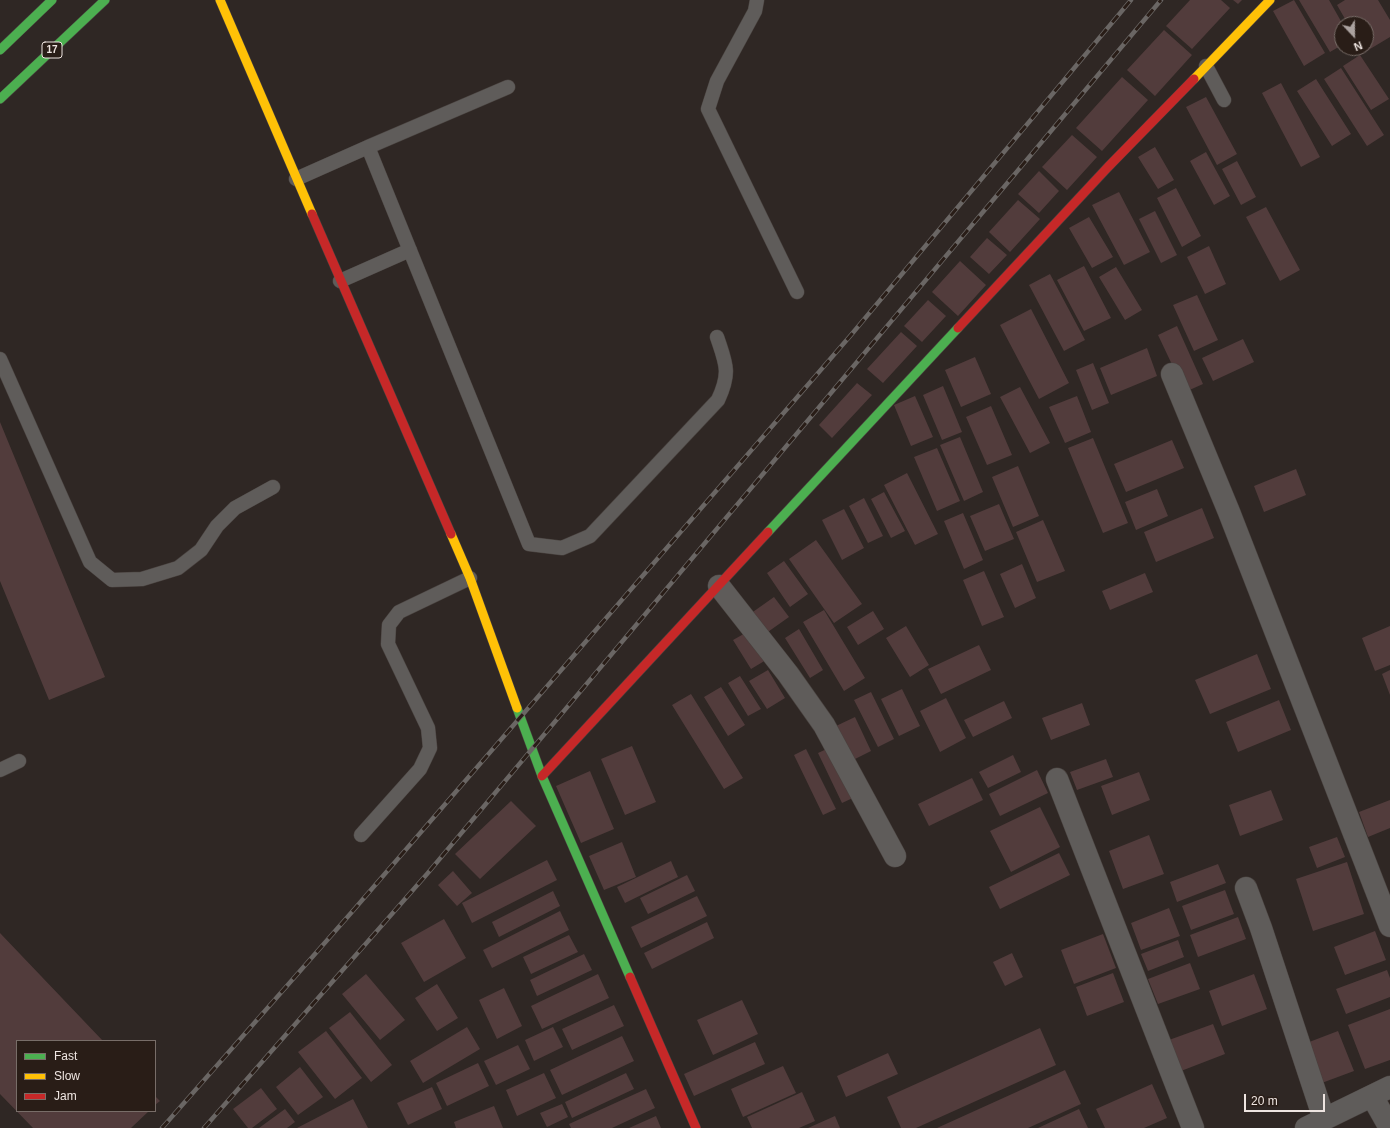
<!DOCTYPE html>
<style>
body{margin:0}
#map{position:relative;width:1390px;height:1128px;overflow:hidden;background:#2f2724;font-family:Arial,sans-serif}
canvas{display:block}
.legend{position:absolute;left:16px;top:1040px;width:140px;height:72px;box-sizing:border-box;background:#291d17;border:1px solid #786d68;margin:0;padding:5px 7px;list-style:none;font-size:12px;color:#eee5e1}
.legend li{display:flex;align-items:center;gap:8px;height:20px}
.legend b{width:20px;border:1px solid #786d68}
.north{position:absolute;left:1334px;top:16px;width:40px;height:40px;box-sizing:border-box;background:#291d17;border:1px solid #786d68;border-radius:50%;rotate:158deg;font-size:11px;font-weight:700;line-height:16px;text-align:center;color:#eee5e1}
.north::after{content:'';display:block;margin:auto;width:14px;height:18px;background:#aba29f;clip-path:polygon(50% 0,100% 100%,50% 72%,0 100%)}
.scale{position:absolute;left:1244px;top:1094px;width:81px;height:18px;box-sizing:border-box;border:2px solid #eee5e1;border-top:0;padding-left:5px;font-size:12px;line-height:14px;white-space:nowrap;color:#eee5e1;-webkit-text-stroke:3px #291d17;paint-order:stroke}
</style>
<div id="map">
<canvas width="1390" height="1128"></canvas>
<ul class="legend">
<li><b style="height:5px;background:#4caf50"></b>Fast</li>
<li><b style="height:5px;background:#ffc107"></b>Slow</li>
<li><b style="height:5px;background:#c62828"></b>Jam</li>
</ul>
<div class="north">N</div>
<div class="scale">20 m</div>
</div>
<script>
const c = document.querySelector('canvas').getContext('2d');
c.lineJoin = 'round';
function fillPath(path, color) {
  c.fillStyle = color;
  c.fill(path, 'evenodd');
}
function trace(path, color, width, dash) {
  c.strokeStyle = color;
  c.lineWidth = width;
  c.lineCap = dash ? 'butt' : 'round';
  c.setLineDash(dash || []);
  c.stroke(path);
}
function write(font, color, halo, rows, align = 'center') {
  c.font = font + ' Arial,sans-serif';
  c.lineWidth = 3.5;
  c.setLineDash([]);
  c.textBaseline = 'middle';
  c.strokeStyle = halo;
  c.fillStyle = color;
  for (const [text, x, y, turn = 0] of rows) {
    c.save();
    c.translate(x, y);
    c.rotate((+turn || 0) * Math.PI / 180);
    c.textAlign = isNaN(turn) ? turn : align;
    if (halo) c.strokeText(text, 0, 0);
    c.fillText(text, 0, 0);
    c.restore();
  }
}
const building = new Path2D(`
 M1190 0H1221L1230 8 1192 49 1166 26Z
 M1233 0H1242L1238 4Z
 M1294 0 1325 53 1304 66 1273 11Z
 M1299 0H1329L1342 23V45L1330 52Z
 M1345 0H1378L1390 20V37L1365 52 1363 48H1366V24H1348L1337 5Z
 M1164 30 1192 55 1155 96 1127 70Z
 M1360 55 1389 99 1371 110 1343 66Z
 M1341 68 1384 135 1367 146 1324 79Z
 M1122 77 1148 100 1102 151 1076 128Z
 M1316 79 1351 134 1332 146 1297 91Z
 M1281 83 1320 157 1301 167 1262 93Z
 M1206 97 1237 154 1217 165 1186 107Z
 M1072 135 1097 157 1067 190 1042 167Z
 M1155 147 1174 180 1158 189 1138 157Z
 M1206 152 1230 196 1214 205 1190 161Z
 M1237 161 1256 197 1241 205 1222 169Z
 M1039 171 1059 191 1039 213 1018 194Z
 M1176 188 1201 236 1182 247 1157 198Z
 M1119 192 1150 252 1124 265 1092 205Z
 M1018 200 1040 219 1010 252 989 232Z
 M1266 207 1300 270 1280 281 1246 217Z
 M1155 211 1177 255 1161 263 1139 219Z
 M1089 217 1113 257 1092 268 1069 228Z
 M987 238 1007 255 989 274 970 257Z
 M1209 246 1226 284 1205 294 1187 257Z
 M960 261 986 285 958 316 932 292Z
 M1084 266 1111 318 1084 331 1057 280Z
 M1116 267 1142 310 1125 320 1099 277Z
 M1050 274 1085 340 1064 351 1029 285Z
 M1197 295 1218 340 1194 351 1173 305Z
 M928 300 946 316 922 342 904 326Z
 M1031 309 1069 383 1039 399 1000 325Z
 M1177 326 1203 384 1185 392 1158 335Z
 M901 332 917 346 883 383 867 369Z
 M1243 339 1254 362 1213 381 1202 358Z
 M1147 348 1157 376 1111 395 1100 368Z
 M975 357 991 394 961 407 945 370Z
 M1093 363 1109 403 1092 410 1076 370Z
 M857 383 872 395 832 438 819 425Z
 M943 386 962 432 942 440 923 395Z
 M1020 387 1050 443 1030 453 1000 397Z
 M915 396 933 437 911 446 894 405Z
 M1077 396 1091 432 1065 443 1049 407Z
 M991 406 1012 455 987 465 966 417Z
 M0 422 105 677 49 700 0 581Z
 M960 437 983 492 964 501 940 445Z
 M1093 438 1128 523 1103 533 1068 448Z
 M1172 440 1184 468 1126 492 1114 464Z
 M937 448 960 501 937 511 914 457Z
 M1018 466 1039 516 1013 527 992 477Z
 M1296 469 1306 495 1264 512 1254 486Z
 M907 473 938 534 915 545 884 485Z
 M1157 489 1168 516 1136 530 1125 502Z
 M884 492 905 531 891 538 871 499Z
 M864 498 883 536 868 543 849 506Z
 M999 504 1014 539 985 551 970 516Z
 M1202 508 1214 538 1156 562 1144 532Z
 M844 509 864 548 842 560 822 520Z
 M963 513 983 560 964 569 944 521Z
 M1043 520 1065 571 1037 582 1016 532Z
 M816 540 862 604 834 623 789 559Z
 M784 561 808 594 790 607 767 573Z
 M1022 564 1036 598 1015 608 1000 574Z
 M984 571 1004 617 982 626 963 580Z
 M1145 573 1153 592 1110 610 1102 591Z
 M774 597 789 617 765 634 750 614Z
 M824 610 865 678 844 691 803 622Z
 M873 611 884 629 858 645 847 627Z
 M906 626 929 665 910 677 886 638Z
 M1390 626V665L1375 671 1362 638Z
 M799 629 823 670 810 678 785 638Z
 M749 631 766 660 751 669 733 640Z
 M979 645 991 670 941 694 928 669Z
 M1257 654 1271 689 1210 714 1195 680Z
 M768 670 785 698 767 709 749 681Z
 M1390 670V695L1382 674Z
 M740 676 761 709 748 716 728 683Z
 M721 687 745 725 728 736 704 697Z
 M902 689 920 726 899 736 881 699Z
 M871 692 894 739 878 747 854 700Z
 M691 694 743 778 724 789 672 705Z
 M946 698 966 738 940 752 920 711Z
 M1279 700 1291 730 1238 752 1226 722Z
 M1004 701 1012 718 973 737 964 720Z
 M1082 703 1090 725 1051 740 1042 718Z
 M855 717 871 751 853 760 836 726Z
 M632 746 656 802 625 815 601 759Z
 M831 747 855 797 842 803 818 753Z
 M806 749 836 809 823 815 794 755Z
 M1013 755 1021 772 988 788 979 772Z
 M1106 759 1113 777 1077 790 1070 772Z
 M1037 770 1048 793 1000 816 989 794Z
 M590 771 614 829 581 843 556 786Z
 M1139 772 1150 800 1112 815 1101 786Z
 M972 778 983 800 929 826 918 804Z
 M1271 790 1283 820 1240 836 1229 805Z
 M1390 800V828L1368 837 1359 812Z
 M511 801 536 826 480 879 455 854Z
 M1040 807 1060 847 1011 872 990 831Z
 M1149 835 1164 874 1123 889 1109 851Z
 M1337 837 1345 857 1317 868 1309 847Z
 M622 842 636 877 604 890 589 856Z
 M1059 853 1070 875 1000 909 989 887Z
 M547 860 557 880 472 923 462 903Z
 M671 861 678 877 625 903 617 887Z
 M1347 862 1364 914 1313 931 1296 879Z
 M1218 864 1226 883 1177 902 1170 882Z
 M453 871 472 893 457 906 438 885Z
 M687 875 695 891 648 914 640 898Z
 M1225 890 1234 914 1191 930 1182 906Z
 M553 891 560 906 499 937 492 922Z
 M697 896 707 916 641 948 631 927Z
 M1169 908 1180 936 1141 950 1131 923Z
 M560 911 569 930 492 968 483 950Z
 M1238 917 1246 939 1198 957 1190 935Z
 M444 919 466 958 424 982 401 943Z
 M707 922 714 938 652 969 644 953Z
 M1375 931 1386 960 1345 975 1334 947Z
 M0 933 103 1041H17V1111H149L131 1128H33L0 1094Z
 M1103 934 1116 968 1074 984 1061 950Z
 M569 935 578 952 531 974 523 957Z
 M1178 940 1184 957 1148 971 1141 954Z
 M1012 953 1023 977 1005 986 993 962Z
 M584 954 592 970 537 996 530 980Z
 M1190 963 1200 989 1158 1004 1148 979Z
 M1387 970 1390 978V997L1346 1014 1336 989Z
 M1113 973 1124 1002 1087 1016 1076 987Z
 M366 974 405 1020 380 1040 342 994Z
 M598 974 609 998 542 1029 531 1006Z
 M1254 974 1267 1009 1222 1026 1209 991Z
 M437 984 458 1018 437 1031 415 998Z
 M504 988 522 1026 497 1039 479 1000Z
 M742 1000 758 1034 713 1055 697 1020Z
 M614 1005 624 1026 572 1050 562 1029Z
 M1390 1009V1060L1365 1069 1348 1025Z
 M350 1012 392 1065 371 1082 329 1028Z
 M1213 1024 1225 1054 1181 1071 1169 1040Z
 M467 1027 480 1049 423 1083 410 1061Z
 M553 1027 563 1047 534 1061 525 1040Z
 M1040 1028 1056 1065 916 1128H901L887 1097Z
 M326 1031 362 1078 335 1099 298 1052Z
 M1338 1031 1354 1071 1319 1084 1304 1044Z
 M622 1036 634 1061 562 1095 550 1070Z
 M755 1042 765 1064 694 1096 684 1074Z
 M518 1045 530 1069 496 1085 484 1061Z
 M888 1053 898 1074 846 1097 837 1076Z
 M478 1063 489 1086 447 1106 436 1083Z
 M783 1066 796 1093 743 1117 731 1089Z
 M300 1067 323 1097 298 1115 276 1087Z
 M1065 1070 1081 1104 1028 1128H937Z
 M544 1073 556 1098 517 1116 506 1090Z
 M626 1073 634 1089 572 1118 565 1102Z
 M1152 1084 1167 1118 1144 1128H1105L1096 1109Z
 M432 1087 442 1109 408 1125 397 1103Z
 M261 1088 277 1109 252 1128H248L233 1109Z
 M646 1089 655 1108 612 1128H571L569 1124Z
 M802 1092 815 1121 799 1128H752L747 1117Z
 M155 1096 160 1101 155 1105Z
 M353 1099 368 1128H297Z
 M562 1104 568 1117 547 1127 540 1113Z
 M494 1106 503 1128H456L454 1122Z
 M285 1109 295 1122 287 1128H259Z
 M1079 1109 1088 1128H1038Z
 M656 1116 661 1128H629Z
 M835 1116 840 1128H808Z`);
const lane = new Path2D(`
 M757 0 755 11 717 81 708 109 797 292
 M1206 66 1224 100
 M508 87 368 147 529 544 562 548 590 536 718 400C731 372 726 364 717 337
 M296 179 368 147
 M340 281 410 250
 M0 359 90 562 112 580 142 579 178 568 201 550 217 526 235 508 273 487
 M0 770 19 761
 M361 835 420 769 430 748 428 728 388 644 389 625 399 612 470 578`);
const street = new Path2D(`
 M1172 374 1229 512 1390 926
 M719 586 788 674 824 725 895 856
 M1057 779 1193 1128
 M1246 888 1261 928 1324 1119
 M1372 1096 1390 1128
 M1306 1128 1390 1087`);
const fast = new Path2D(`
 M0 50 52 0
 M0 99 105 0
 M768 532 958 328
 M517 708 542 776 630 977`);
const slow = new Path2D(`
 M220 0 312 214
 M1194 79 1270 0
 M451 534 470 578 517 708`);
const jam = new Path2D(`
 M312 214 451 534
 M958 328 1108 167 1194 79
 M542 776 768 532
 M630 977 696 1128`);
const rail = new Path2D(`
 M162 1128 351 913 851 335 1131 0
 M204 1128 427 874 1161 0`);
const shields = [
 [52,50,20]
];
const shieldNames = [
 ["17",52,50]
];
fillPath(building, '#523c3c');
trace(lane, '#49423f', 15);
trace(street, '#49423f', 23);
trace(fast, '#49423f', 10);
trace(slow, '#49423f', 10);
trace(jam, '#49423f', 10);
trace(lane, '#5f5c5a', 14);
trace(street, '#5f5c5a', 22);
trace(fast, '#4caf50', 9);
trace(slow, '#ffc107', 9);
trace(jam, '#c62828', 9);
trace(rail, '#6a6664', 4.5);
trace(rail, '#291d17', 3, [9]);
for (const [x, y, w] of shields) {
  const box = new Path2D();
  box.roundRect(x - w / 2, y - 8, w, 16, 3);
  c.fillStyle = '#291d17';
  c.fill(box);
  trace(box, '#eee5e1', 1);
}
write('bold 10px', '#eee5e1', null, shieldNames);
</script>
